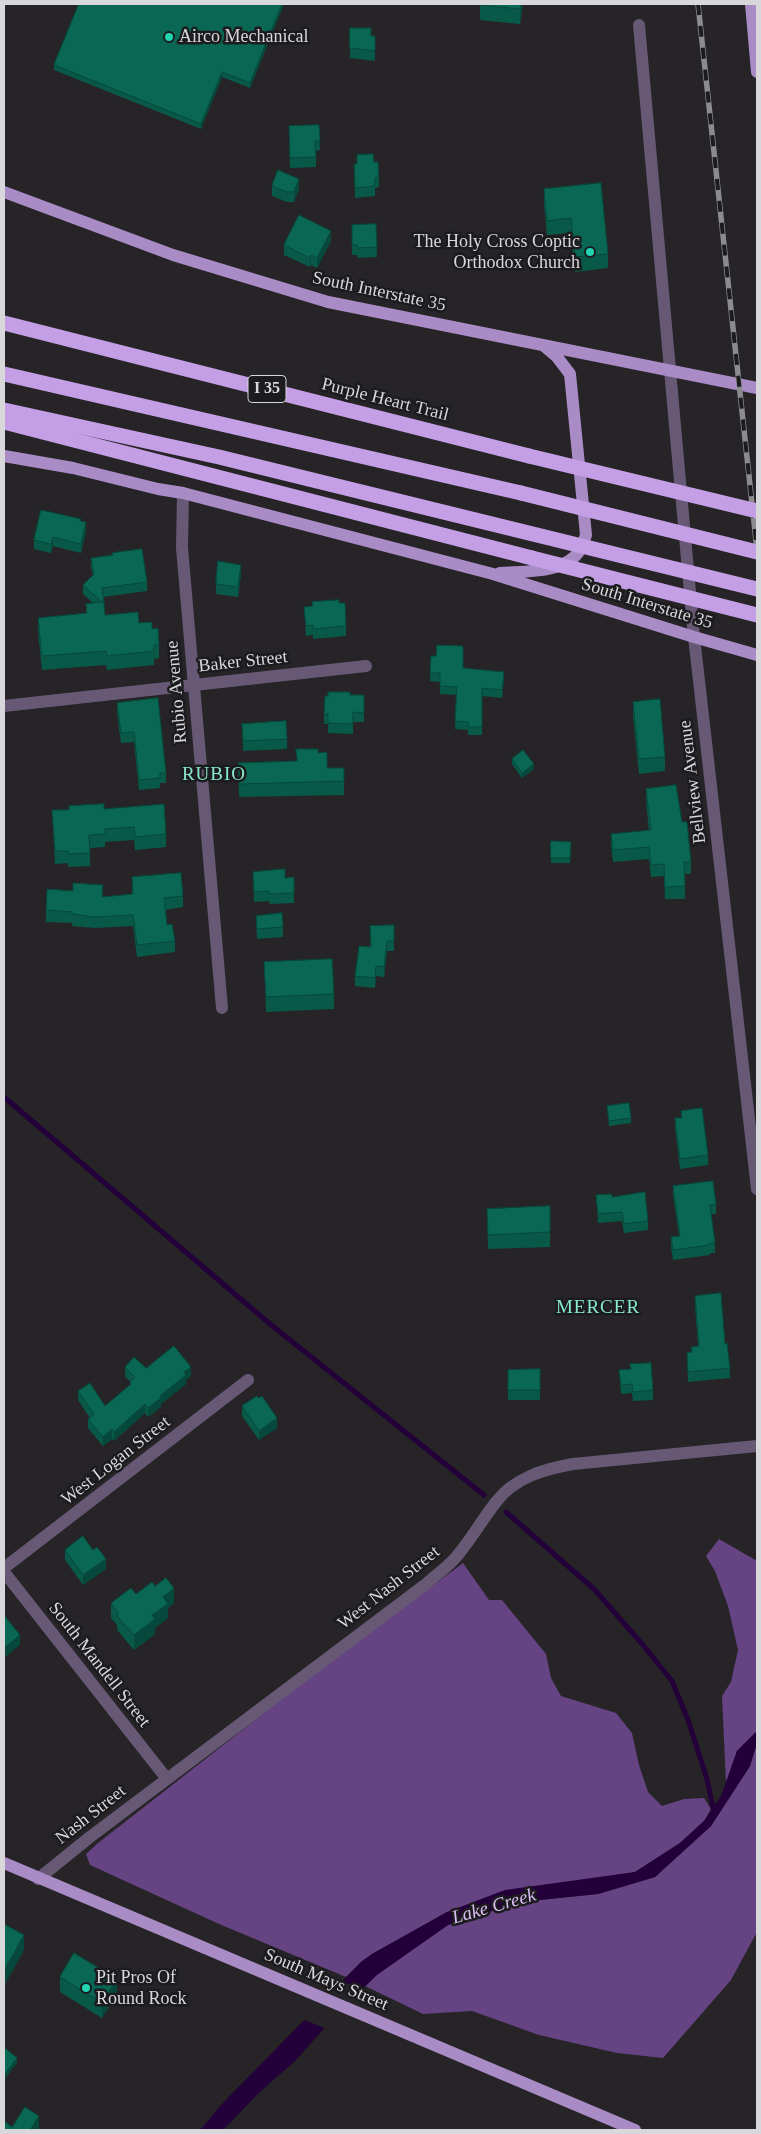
<!DOCTYPE html>
<style>
body{margin:0}
#map{position:relative;width:761px;height:2134px;overflow:hidden;background:#262427;font-family:Georgia,serif}
canvas{display:block}
.frame{position:absolute;inset:0;border:5px solid #d8d7d9;pointer-events:none}
</style>
<div id="map">
<canvas width="761" height="2134"></canvas>
<div class="frame"></div>
</div>
<script>
const c = document.querySelector('canvas').getContext('2d');
c.lineJoin = 'round';
function fillPath(path, color) {
  c.fillStyle = color;
  c.fill(path, 'evenodd');
}
function trace(path, color, width, dash) {
  c.strokeStyle = color;
  c.lineWidth = width;
  c.lineCap = dash ? 'butt' : 'round';
  c.setLineDash(dash || []);
  c.stroke(path);
}
function write(font, color, halo, rows, align = 'center') {
  c.font = font + ' Georgia,serif';
  c.lineWidth = 5;
  c.setLineDash([]);
  c.textBaseline = 'middle';
  c.strokeStyle = halo;
  c.fillStyle = color;
  for (const [text, x, y, turn = 0] of rows) {
    c.save();
    c.translate(x, y);
    c.rotate((+turn || 0) * Math.PI / 180);
    c.textAlign = isNaN(turn) ? turn : align;
    if (halo) c.strokeText(text, 0, 0);
    c.fillText(text, 0, 0);
    c.restore();
  }
}
const forest = new Path2D(`
 M719 1539 757 1561V1731L737 1751 726 1783 722 1696 731 1682 738 1650 728 1606 715 1571 706 1556Z
 M463 1563 489 1600H502L546 1654 551 1678 561 1696 616 1713 632 1733 639 1765 648 1792 662 1806 684 1799 704 1798 711 1809 704 1821 680 1843 635 1872 588 1880 447 1912 372 1954 361 1962 346 1977 219 1924 90 1865 86 1854 98 1843 291 1692Z
 M757 1743V1932L731 1980 663 2058 617 2053 539 2035 472 2011 423 2014 365 1986 377 1974 448 1925 520 1902 598 1894 655 1877 711 1826 750 1766Z`);
const water = new Path2D(`
 M757 1731V1743L750 1766 711 1826 655 1877 598 1894 520 1902 448 1925 377 1975 337 2014 296 2060 260 2092 223 2130H200L221 2105 361 1962 372 1954 447 1912 505 1890 635 1872 680 1843 704 1821 721 1796 737 1751Z`);
const pier = new Path2D(`
 M339 1980 364 1991 327 2029 302 2019Z`);
const stream = new Path2D(`
 M4 1097 270 1324 484 1495
 M506 1512 594 1589 643 1645 672 1681 688 1720 707 1779 714 1813`);
const minor = new Path2D(`
 M639 25 694 637 757 1189
 M183 493 182 548 222 1008
 M4 706 366 666
 M4 1568 248 1380
 M4 1572 167 1779
 M38 1879 90 1837 426 1584C436 1575 449 1566 457 1556 471 1539 482 1520 496 1502 514 1478 544 1469 573 1464L757 1446`);
const major = new Path2D(`
 M751 4 757 72
 M4 192 173 255 328 302 757 388
 M4 456 73 468 158 489 183 493 493 574 694 637 757 655
 M500 573C526 571 565 574 580 550 583 546 584 540 586 535L570 374 557 357 544 346
 M4 1863 635 2130`);
const highway = new Path2D(`
 M4 323 529 456
 M4 374 521 493
 M4 422 532 558`);
const rail = new Path2D(`
 M698 4 757 550`);
const highwayBridge = new Path2D(`
 M4 410 219 457 757 589
 M529 456 757 511
 M521 493 757 552
 M532 558 757 615`);
const wall = new Path2D(`
 M79 4H284L250 88 222 77 201 129 54 70V65Z
 M480 4H523L520 24 480 20Z
 M350 28 371 36H375V61L350 58Z
 M319 125 320 150 316 151V167L290 168 289 126Z
 M357 155 374 162 379 177V187L375 188V196L355 198 354 164H357Z
 M272 186 299 189 294 202H287L272 196Z
 M544 189 608 254V268L575 272 571 233 547 235 544 204Z
 M376 224 377 257 358 258 357 255H352V225Z
 M331 241 317 268 311 265 310 267 284 255V245Z
 M81 521 86 532 81 553 53 546 51 553 34 549V540Z
 M91 558 147 582V591L103 597 105 615 139 623 152 629 159 645V658L154 659V665L107 670 106 665 42 670 38 632V618L86 613V604L93 603 83 594V585L93 575 91 567Z
 M241 575 238 597 216 594V584Z
 M312 602 339 603 346 626V636L313 639V635L306 636 304 607 312 606Z
 M463 668 504 680 502 698 482 696V735H468V730L455 729 456 695 440 694V682L430 681V673Z
 M350 695H364V722H353V734L328 733V724H324V714Z
 M633 702 665 757V771L639 774 633 716Z
 M117 703 166 773V783H160V788L139 790 134 742 121 743 117 713Z
 M242 724 287 739V749L243 751Z
 M318 753 327 768H344V795L239 797 238 763 296 761Z
 M512 759 534 769 522 778 512 764Z
 M646 789 682 822 691 862V874H685V899H665L664 876 651 877 649 859 613 862 611 846V834L649 831 646 801Z
 M104 809 166 834V847L135 850 134 840 105 842V847L90 848V866L68 867V863L55 864 52 810Z
 M551 841 571 842 570 863H551Z
 M253 872 285 878 294 893V903L270 904 269 901 254 902Z
 M132 877 183 896V907L165 910 167 925 175 941V952L137 957 133 926 95 928 72 926V923L46 922V910L103 897 132 894Z
 M256 916 283 927V937L257 939Z
 M394 925V951H387L384 977 376 976 375 988 355 986V976L370 947Z
 M264 962 334 994V1009L266 1012Z
 M607 1106 631 1118V1123L609 1126Z
 M681 1111 708 1155V1165L680 1169 675 1128V1118H681Z
 M673 1186 716 1204V1214H711L715 1243V1253H710V1255L673 1260 671 1247V1237L679 1236 673 1196Z
 M596 1195 612 1197 648 1221V1230L624 1233 622 1221 598 1223Z
 M487 1209 550 1232V1247L488 1249Z
 M695 1296 725 1344 730 1368V1378L688 1382 687 1353 691 1352 698 1346 695 1306Z
 M125 1367 146 1368 191 1376 186 1380V1384L161 1404V1407L148 1417 145 1413 114 1441 112 1439 103 1446 88 1428V1419L90 1418 78 1400V1391L105 1406 130 1386V1381L125 1377Z
 M540 1369V1400H508V1370Z
 M619 1370 653 1390V1400L633 1401 632 1393 621 1394Z
 M242 1406 277 1428 259 1440 242 1416Z
 M65 1550 106 1569 83 1585 65 1560Z
 M155 1586 174 1603 168 1608V1618L155 1628V1634L134 1650 117 1630V1625L111 1618V1603L136 1594Z
 M60 1977 117 1993 102 2018 60 1992Z`);
const shadedWall = new Path2D(`
 M282 4H284L250 88V83Z
 M521 4H523L520 24V9Z
 M222 72V77L201 129V124Z
 M299 179V189L294 202V192Z
 M331 231V241L317 268V258Z
 M311 255V265L310 267V258Z
 M86 522V532L81 553V544Z
 M53 537V546L51 553V544Z
 M241 565V575L238 597V587Z
 M504 672V680L502 698V690Z
 M534 764V769L522 778V773Z
 M387 941V951L384 977V967Z
 M376 966V976L375 988V978Z
 M191 1367V1376L186 1380V1384L161 1404V1407L148 1417V1408L184 1372Z
 M145 1404V1413L114 1441V1432Z
 M277 1418V1428L259 1440V1431Z
 M112 1429V1439L103 1446V1437Z
 M106 1559V1569L83 1585V1575Z
 M174 1588V1603L168 1608V1618L155 1628V1634L134 1650V1635L152 1615 163 1597Z
 M20 1635V1645L4 1658V1648Z
 M24 1935V1950L4 1986V1971Z
 M117 1979V1993L102 2018V2003Z
 M17 2058V2063L4 2080V2075Z
 M39 2116V2128L38 2130H30Z`);
const building = new Path2D(`
 M79 4H282L250 83 222 72 201 124 54 65Z
 M480 4H521L520 9 480 5Z
 M350 28H371V36H375V51L350 48Z
 M319 125 320 141H315L316 157 290 158 289 126Z
 M373 154 374 162H378L379 177 375 178V186L355 188 354 164H357V155Z
 M278 170 299 179 294 192H287L272 186Z
 M601 183 608 254 575 257 571 218 547 221 544 189Z
 M299 215 331 231 317 258 311 255 310 258 284 245Z
 M376 224 377 247 358 248 357 245H352V225Z
 M41 510 81 519 80 521 86 522 81 544 53 537 51 544 34 540Z
 M142 549 147 582 102 588 104 602H102L83 585 94 574 91 558 113 555 112 553Z
 M218 561 241 565 238 587 216 584Z
 M339 600V603H345L346 626 313 629V625L306 626 304 607 313 606 312 602Z
 M104 602 105 615 138 612 139 623 152 622V629L158 628 159 645H154V651L107 656 106 651 42 656 38 618 87 613 86 604Z
 M437 645 463 646V668L504 672 502 690 482 688V727H468V722L455 721 457 687 440 686V673H430L431 656H436Z
 M328 692H350V695H364V713L353 712V724L328 723V714H324L325 696H328Z
 M158 698 166 773H160V778L139 780 134 732 121 733 117 703Z
 M660 699 665 757 639 759 633 702Z
 M286 721 287 739 243 741 242 724Z
 M296 749H318V753L327 752V768H344V781L239 784 238 763 297 761Z
 M523 750 534 764 522 773 512 759Z
 M676 785 682 822H687L691 862H684L685 886 665 887 664 864 651 865 649 847 613 850 611 834 651 830 646 789Z
 M104 804V809L164 804 166 834 135 837 134 827 105 829V834L89 835 90 853 68 854V851H55L52 810H69V806Z
 M551 841 571 842 570 858H551Z
 M285 869V878L294 877V893L270 894 269 891 254 892 253 872Z
 M181 873 183 896 164 898 167 925 172 924 175 941 137 945 133 915 95 917 72 914V912L46 910 47 889 73 891V883L103 885 102 897 133 894 132 877Z
 M282 913 283 927 257 929 256 916Z
 M394 925V941H387L384 967 376 966 375 978 355 976 359 946 371 947 370 926Z
 M332 959 334 994 266 997 264 962Z
 M629 1103 631 1118 609 1121 607 1106Z
 M702 1108 708 1155 680 1159 675 1118H682L681 1111Z
 M713 1181 716 1204 710 1205 715 1243H710V1245L673 1250 671 1237 680 1236 673 1186Z
 M645 1192 648 1221 624 1224 622 1212 598 1214 596 1195 612 1194V1197Z
 M550 1206V1232L488 1235 487 1209Z
 M721 1293 725 1344 727 1343 730 1368 688 1372 687 1353 692 1352 691 1347 699 1346 695 1296Z
 M174 1346 191 1367 184 1372 186 1375 160 1396 161 1398 148 1408 145 1404 114 1432 112 1429 103 1437 88 1419 94 1414 78 1391 90 1383 105 1406 131 1384 130 1382 135 1377 125 1367 134 1357 146 1368Z
 M651 1363 653 1390 633 1392 632 1384 621 1385 619 1370 631 1369 630 1364Z
 M540 1369V1390H508V1370Z
 M257 1396 259 1398 262 1396 277 1418 259 1431 242 1406Z
 M83 1536 93 1550 97 1547 106 1559 83 1575 65 1550Z
 M166 1578 174 1588 163 1597 168 1604 152 1615 155 1619 134 1635 117 1616 119 1614 111 1603 131 1588 136 1594 152 1582 155 1586Z
 M4 1615 20 1635 4 1648Z
 M4 1923V1924L24 1935 4 1971Z
 M74 1953 117 1979 102 2003 60 1977Z
 M5 2048 17 2058 4 2075V2049Z
 M25 2107 39 2116 30 2130H4V2121L12 2127Z`);
const markers = [
 [169,37,5,"#20d5b0"],
 [590,252,5,"#20d5b0"],
 [86,1988,5,"#20d5b0"]
];
const shields = [
 [267,389,38]
];
const shieldNames = [
 ["I 35",267,389]
];
const poiNames = [
 ["Airco Mechanical",179,37],
 ["The Holy Cross Coptic",580,242,"right"],
 ["Orthodox Church",580,263,"right"],
 ["Pit Pros Of",96,1978],
 ["Round Rock",96,1999]
];
const streetNames = [
 ["South Interstate 35",379,292,12],
 ["Purple Heart Trail",385,400,14],
 ["South Interstate 35",647,604,17],
 ["Baker Street",243,662,-6],
 ["Rubio Avenue",177,692,-95],
 ["Bellview Avenue",693,782,-97],
 ["West Logan Street",116,1461,-38],
 ["West Nash Street",389,1588,-38],
 ["South Mandell Street",99,1665,52],
 ["Nash Street",91,1815,-38],
 ["South Mays Street",326,1980,23]
];
const neighbourhoodNames = [
 ["RUBIO",214,775],
 ["MERCER",598,1308]
];
const waterNames = [
 ["Lake Creek",494,1907,-16]
];
fillPath(forest, '#664382');
fillPath(water, '#24003a');
fillPath(pier, '#262427');
trace(stream, '#24003a', 5);
trace(minor, '#675975', 12);
trace(major, '#a98bc5', 12);
trace(highway, '#c49fe5', 15);
trace(rail, '#8c8b8d', 5.5);
trace(rail, '#1c1b1e', 4, [11]);
trace(highwayBridge, '#c49fe5', 15);
fillPath(wall, '#085948');
fillPath(shadedWall, '#06483b');
fillPath(building, '#096754');
trace(building, '#06483b', 1);
for (const [x, y, r, color] of markers) {
  const dot = new Path2D();
  dot.arc(x, y, r, 0, 2 * Math.PI);
  c.fillStyle = color;
  c.fill(dot);
  trace(dot, '#1c1b1e', 2);
}
for (const [x, y, w] of shields) {
  const box = new Path2D();
  box.roundRect(x - w / 2, y - 13.5, w, 27, 4);
  c.fillStyle = '#1c1b1e';
  c.fill(box);
  trace(box, '#d8d7d9', 1);
}
write('bold 16px', '#d8d7d9', null, shieldNames);
write('18px', '#d8d7d9', '#1c1b1e', poiNames, 'left');
write('18px', '#d8d7d9', '#1c1b1e', streetNames);
c.letterSpacing = '1px';
write('19px', '#88e8cd', '#1c1b1e', neighbourhoodNames);
c.letterSpacing = '0px';
write('italic 19px', '#dabef5', '#1c1b1e', waterNames);
</script>
